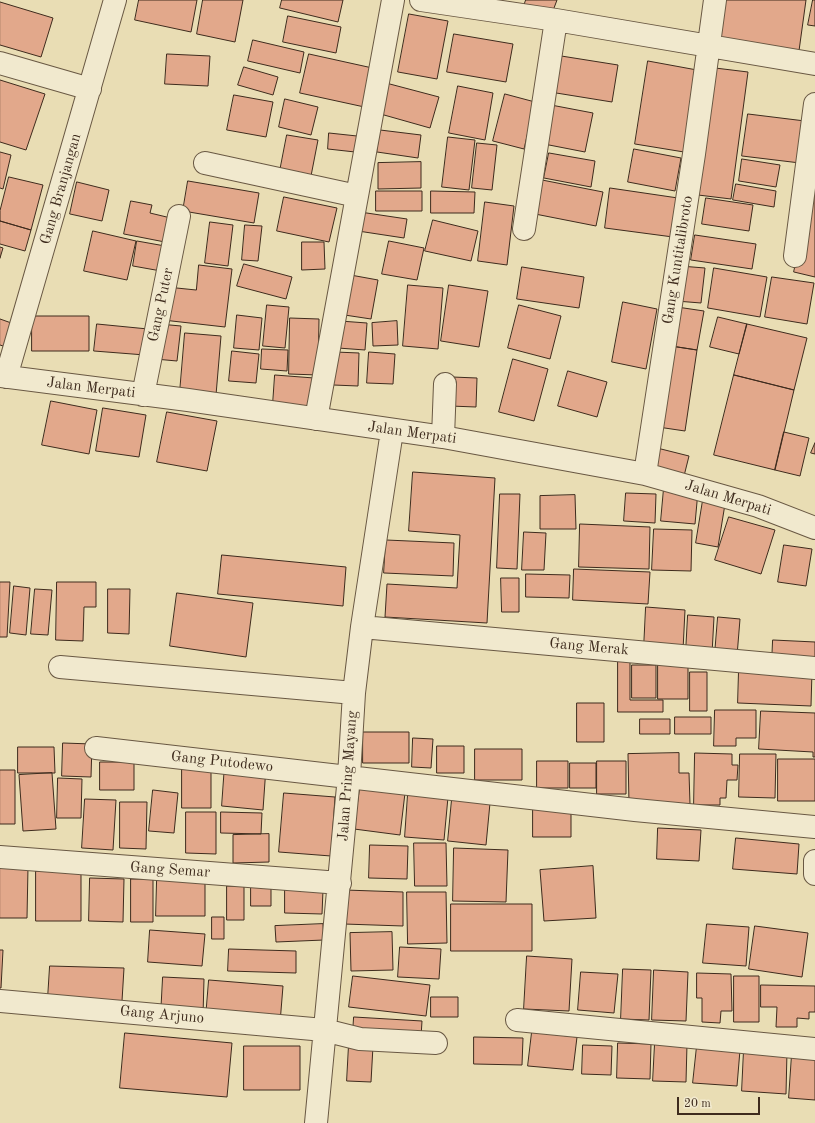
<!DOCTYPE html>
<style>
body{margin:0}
#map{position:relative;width:815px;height:1123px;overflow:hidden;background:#e9ddb4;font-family:"Old Standard TT",serif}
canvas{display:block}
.scale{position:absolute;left:677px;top:1097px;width:83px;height:18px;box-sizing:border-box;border:2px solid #3e2b1d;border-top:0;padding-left:5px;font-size:12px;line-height:14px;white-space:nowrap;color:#3e2b1d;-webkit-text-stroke:3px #f1e9ce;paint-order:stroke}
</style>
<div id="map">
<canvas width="815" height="1123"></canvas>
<div class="scale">20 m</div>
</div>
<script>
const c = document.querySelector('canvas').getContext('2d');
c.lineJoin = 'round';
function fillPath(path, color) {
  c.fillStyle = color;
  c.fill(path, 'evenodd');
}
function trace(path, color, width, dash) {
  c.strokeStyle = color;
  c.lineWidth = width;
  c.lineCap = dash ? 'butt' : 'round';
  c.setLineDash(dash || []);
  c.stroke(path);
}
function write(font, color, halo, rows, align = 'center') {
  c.font = font + ' "Old Standard TT",serif';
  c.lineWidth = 3;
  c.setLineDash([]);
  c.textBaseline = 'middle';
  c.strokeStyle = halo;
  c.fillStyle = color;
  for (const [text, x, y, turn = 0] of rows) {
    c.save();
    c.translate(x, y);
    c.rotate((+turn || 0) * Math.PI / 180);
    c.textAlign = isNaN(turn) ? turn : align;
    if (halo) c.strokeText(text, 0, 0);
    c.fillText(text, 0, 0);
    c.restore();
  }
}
const building = new Path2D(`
 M139 0H197L191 32 135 20Z
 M203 0H243L235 42 197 34Z
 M282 0H343L338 22 280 8Z
 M526 0H557L551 16 524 6Z
 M725 0H806L798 58 719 47Z
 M813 0H815V26L808 25Z
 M0 2 53 18 41 57 0 45Z
 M409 14 448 21 437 79 398 72Z
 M288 16 341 27 336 53 283 42Z
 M454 34 513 44 506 82 447 72Z
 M253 40 304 52 300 73 248 61Z
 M167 54 210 56 208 86 165 84Z
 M309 54 377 69 369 108 300 93Z
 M555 55 618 65 612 102 550 92Z
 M648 61 697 70 684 152 635 144Z
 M244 67 278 77 273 95 238 85Z
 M715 68 748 72 731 199 698 195Z
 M0 80 45 94 26 150 0 142Z
 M386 83 439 97 430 128 377 113Z
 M458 86 493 93 485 140 449 133Z
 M505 94 535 102 524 149 493 141Z
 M234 95 273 102 266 137 227 130Z
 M285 99 318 107 311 135 279 127Z
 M551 105 593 113 585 152 544 144Z
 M748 114 805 121 800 163 742 156Z
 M380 130 421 135 418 158 377 152Z
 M329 133 357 136 355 152 328 149Z
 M287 135 318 140 311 176 280 171Z
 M448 137 475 140 469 190 442 187Z
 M477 143 497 145 492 190 472 188Z
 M634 149 681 158 675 191 628 182Z
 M0 152 11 155 3 189 0 188Z
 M549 153 595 161 591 187 544 178Z
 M742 159 780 165 776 187 739 181Z
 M421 162V188L378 189V163Z
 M9 177 43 185 31 230 0 221V211Z
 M537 179 603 192 596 226 530 213Z
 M188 181 259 193 254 223 183 211Z
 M77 182 109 190 102 221 70 214Z
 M736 184 776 191 774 207 733 200Z
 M813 186H815V277L794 272Z
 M610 188 678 198 673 237 605 228Z
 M376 191H422V211H376Z
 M431 191 475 192 474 213H431Z
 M284 197 337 208 329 242 277 231Z
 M706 198 753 205 749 231 702 224Z
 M131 201 152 205 150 213 175 219 170 243 124 234Z
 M485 202 514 206 507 265 478 261Z
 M360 212 407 219 404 238 358 231Z
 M433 220 478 231 471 261 425 251Z
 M0 221 31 230 25 251 0 244Z
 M210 222 233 225 228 266 205 263Z
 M245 225 262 226 258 261 242 260Z
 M93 231 136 241 127 280 84 271Z
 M695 235 756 244 752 269 691 260Z
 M137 241 165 246 161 271 133 266Z
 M389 241 424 248 417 280 382 274Z
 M302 242H324L325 269 302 270Z
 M0 247 3 248 0 258Z
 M244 264 292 277 286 299 237 286Z
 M199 265 232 269 225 327 163 320 167 287 196 290Z
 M680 266 705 268 701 303 676 301Z
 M522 267 584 277 579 308 517 299Z
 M714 268 767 277 760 317 708 308Z
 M345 274 378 280 371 319 338 314Z
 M772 277 814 283 807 324 765 317Z
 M408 285 443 288 438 349 403 346Z
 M449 285 488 291 479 347 441 341Z
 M623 302 657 309 646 369 612 362Z
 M267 305 289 307 285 348 263 346Z
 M519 305 561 316 550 359 508 348Z
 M677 307 704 311 697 350 671 346Z
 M237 315 262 318 259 350 234 348Z
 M32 316H89V351H32Z
 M718 317 747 324 739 354 710 347Z
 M290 318 319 319 318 375 289 374Z
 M0 319 17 325 9 348 0 345Z
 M340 321 367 323 365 350 338 348Z
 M397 321 398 345 373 346 372 323Z
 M97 324 148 329 145 355 94 351Z
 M159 324 181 326 177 361 155 359Z
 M747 324 807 338 794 390 734 375Z
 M185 333 221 336 216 395 180 392Z
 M671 346 697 350 685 431 658 427Z
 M262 349 288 350 287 371 261 369Z
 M232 351 259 354 256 383 229 381Z
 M335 352 359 353 358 386 333 385Z
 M369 352 395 354 393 384 367 383Z
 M513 359 548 369 534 421 499 412Z
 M568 371 607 382 597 417 558 406Z
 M275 375 314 378 312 406 273 404Z
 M734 375 794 390 775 470 714 455Z
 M452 377 477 378 476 407 450 406Z
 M51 401 97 410 89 454 42 445Z
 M103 408 146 415 139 457 96 451Z
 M167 412 217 421 207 471 157 462Z
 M784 432 809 438 800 476 775 470Z
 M815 443V454L811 453Z
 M653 447 689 456 684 476 648 466Z
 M413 472 495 478 487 623 385 617 387 584 457 588 460 535 409 531Z
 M664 488 698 491 695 524 661 521Z
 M626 493 656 494 655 523 624 521Z
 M500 494H520L517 569 497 568Z
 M704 494 726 498 718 547 696 543Z
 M575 495 576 529H540V496Z
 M729 517 775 530 761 574 715 560Z
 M580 524 650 527 649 569 579 567Z
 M654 529 692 530 691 571 652 570Z
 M524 532 546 533 544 570H522Z
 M386 540 454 543 453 576 384 573Z
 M784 545 812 549 806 586 778 582Z
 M222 555 346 567 343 606 218 594Z
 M574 569 650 572 648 604 573 600Z
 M526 574 570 575 569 598 526 597Z
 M501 578H519V612H502Z
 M0 582H10L7 637H0Z
 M57 582H96V607H84L83 641 56 640Z
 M14 586 30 588 26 635 10 633Z
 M35 589 52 590 48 635 31 634Z
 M108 589H130L129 634 108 633Z
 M177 593 253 603 246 657 170 646Z
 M646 607 685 610 683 650 644 648Z
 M688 615 714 617 712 654 686 652Z
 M718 617 740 619 737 656 715 654Z
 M773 640 815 642V664L772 663Z
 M618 658H630V700H663V712H618Z
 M632 665H656V698H632Z
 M658 665H688V699H658Z
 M739 669 812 671 811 706 738 703Z
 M690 672H707V711H690Z
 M577 703H604V742H577Z
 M715 710H756V738H736V746H714Z
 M761 711 815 713V757H813V752L759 749Z
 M675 717H711V734H675Z
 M640 719H670V734H640Z
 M363 732H409V763H363Z
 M413 738 433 739 431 768 412 767Z
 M63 743 92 744 91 777 62 776Z
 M437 746H464V773H437Z
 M18 747H54L55 773H18Z
 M475 749H522V780H475Z
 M679 753V773H689L690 804H629L628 754Z
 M695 753 732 754V765H738L737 780H727L726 798H720V805H694Z
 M740 754H776L775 798 739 797Z
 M778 759H815V801H778Z
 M537 761H568V788H537Z
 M597 761H626V794H597Z
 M100 762H134V790H100Z
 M570 763H596V788H570Z
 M225 764 266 767 263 810 222 806Z
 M182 769H211V808H182Z
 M0 770H15V824H0Z
 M52 773 56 829 23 831 19 775Z
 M58 778 82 779 81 818H57Z
 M360 788 405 793 400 835 354 829Z
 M153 790 178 793 174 833 149 831Z
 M284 793 335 797 331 856 279 852Z
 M408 794 448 797 444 840 405 837Z
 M85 799 116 800 113 850 82 848Z
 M452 799 490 803 486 845 448 841Z
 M120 802H147L146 849 120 848Z
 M533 807 571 808V837H533Z
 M186 812H216V854L186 853Z
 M221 812 262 813 261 834 221 833Z
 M658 828 701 830 699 861 657 859Z
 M269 834V862L233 863V835Z
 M736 838 799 844 797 874 733 869Z
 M414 843H446L447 886H415Z
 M370 845 408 846 407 879 369 878Z
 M454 848 508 850 506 902 453 901Z
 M0 866 28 867 27 918H0Z
 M593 866 596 918 544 921 540 870Z
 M36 871H81V921H36Z
 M90 878 124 879 123 922 89 921Z
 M131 879H153V922H131Z
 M157 880 205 881V916H156Z
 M227 886H244V920H227Z
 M251 886H271V906H251Z
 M285 889 323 890 322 914 285 913Z
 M345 890 403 892V926L344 924Z
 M407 892H446L447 943 408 944Z
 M451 904H532V951H451Z
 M212 917H224V939H212Z
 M323 924 324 940 276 942 275 926Z
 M707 924 749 927 746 966 703 963Z
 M755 926 808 933 802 977 749 969Z
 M150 930 205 934 202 966 148 962Z
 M392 932 393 970 351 971 350 933Z
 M400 947 441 949 439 979 398 977Z
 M229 949 296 951V973L228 971Z
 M0 950H3L1 988H0Z
 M527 956 572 959 569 1011 524 1009Z
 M50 966 124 968 122 1001 48 998Z
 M623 969 651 970 649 1020 621 1019Z
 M654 970 688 972 686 1021 652 1020Z
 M581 972 618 974 614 1013 578 1010Z
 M697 973 731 974 732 1011H721L720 1023 702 1022V998H697Z
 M353 976 430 985 426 1016 349 1007Z
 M734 976H759V1022H734Z
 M163 977 204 979 203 1016 161 1015Z
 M209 980 283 986 280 1023 206 1017Z
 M761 985 815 986V1012H809V1019L797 1018V1027H776L777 1007H761Z
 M431 997H458V1017H431Z
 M354 1017 422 1021 421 1037 353 1033Z
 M532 1032 577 1037 573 1070 528 1066Z
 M125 1033 232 1043 227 1097 120 1088Z
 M474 1037 523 1038 522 1065 474 1064Z
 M618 1043 651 1044 650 1079 617 1078Z
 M655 1043 687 1044 686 1082 653 1081Z
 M349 1044 373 1046 371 1082 347 1081Z
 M583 1045 612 1046 611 1075 582 1074Z
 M244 1046H300V1090H244Z
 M697 1046 740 1050 737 1086 693 1083Z
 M744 1049 787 1051 786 1094 742 1091Z
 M792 1054 815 1056V1100L789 1098Z`);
const minor = new Path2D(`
 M421 0 556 20 815 64
 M0 63 90 89
 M205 163 357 196
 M524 229 556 20
 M795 256 815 104
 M0 376 188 400 443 437 645 474 758 506 815 528
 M6 377 115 0
 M143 395 179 216
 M316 419 393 0
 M443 437 445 384
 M645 474 694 154 715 0
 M362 627 815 668
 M60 667 354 693
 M96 748 635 810 815 827
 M0 857 340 883
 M815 861V874
 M0 1001 324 1030 360 1039 436 1043
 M517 1020 815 1049
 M316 1123 349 776 354 693 362 627 392 431`);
const streetNames = [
 ["Gang Branjangan",61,189,-74],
 ["Gang Kuntitalibroto",678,260,-81],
 ["Gang Puter",161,305,-78],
 ["Jalan Merpati",91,388,7],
 ["Jalan Merpati",412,433,8],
 ["Jalan Merpati",728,498,17],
 ["Gang Merak",589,647,5],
 ["Gang Putodewo",222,762,6],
 ["Jalan Pring Mayang",348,776,-86],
 ["Gang Semar",170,870,4],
 ["Gang Arjuno",162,1015,5]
];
fillPath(building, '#e2a88b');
trace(building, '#3e2b1d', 1);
trace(minor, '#695843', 24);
trace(minor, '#f1e9ce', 22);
write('15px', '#3e2b1d', '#f1e9ce', streetNames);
</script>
